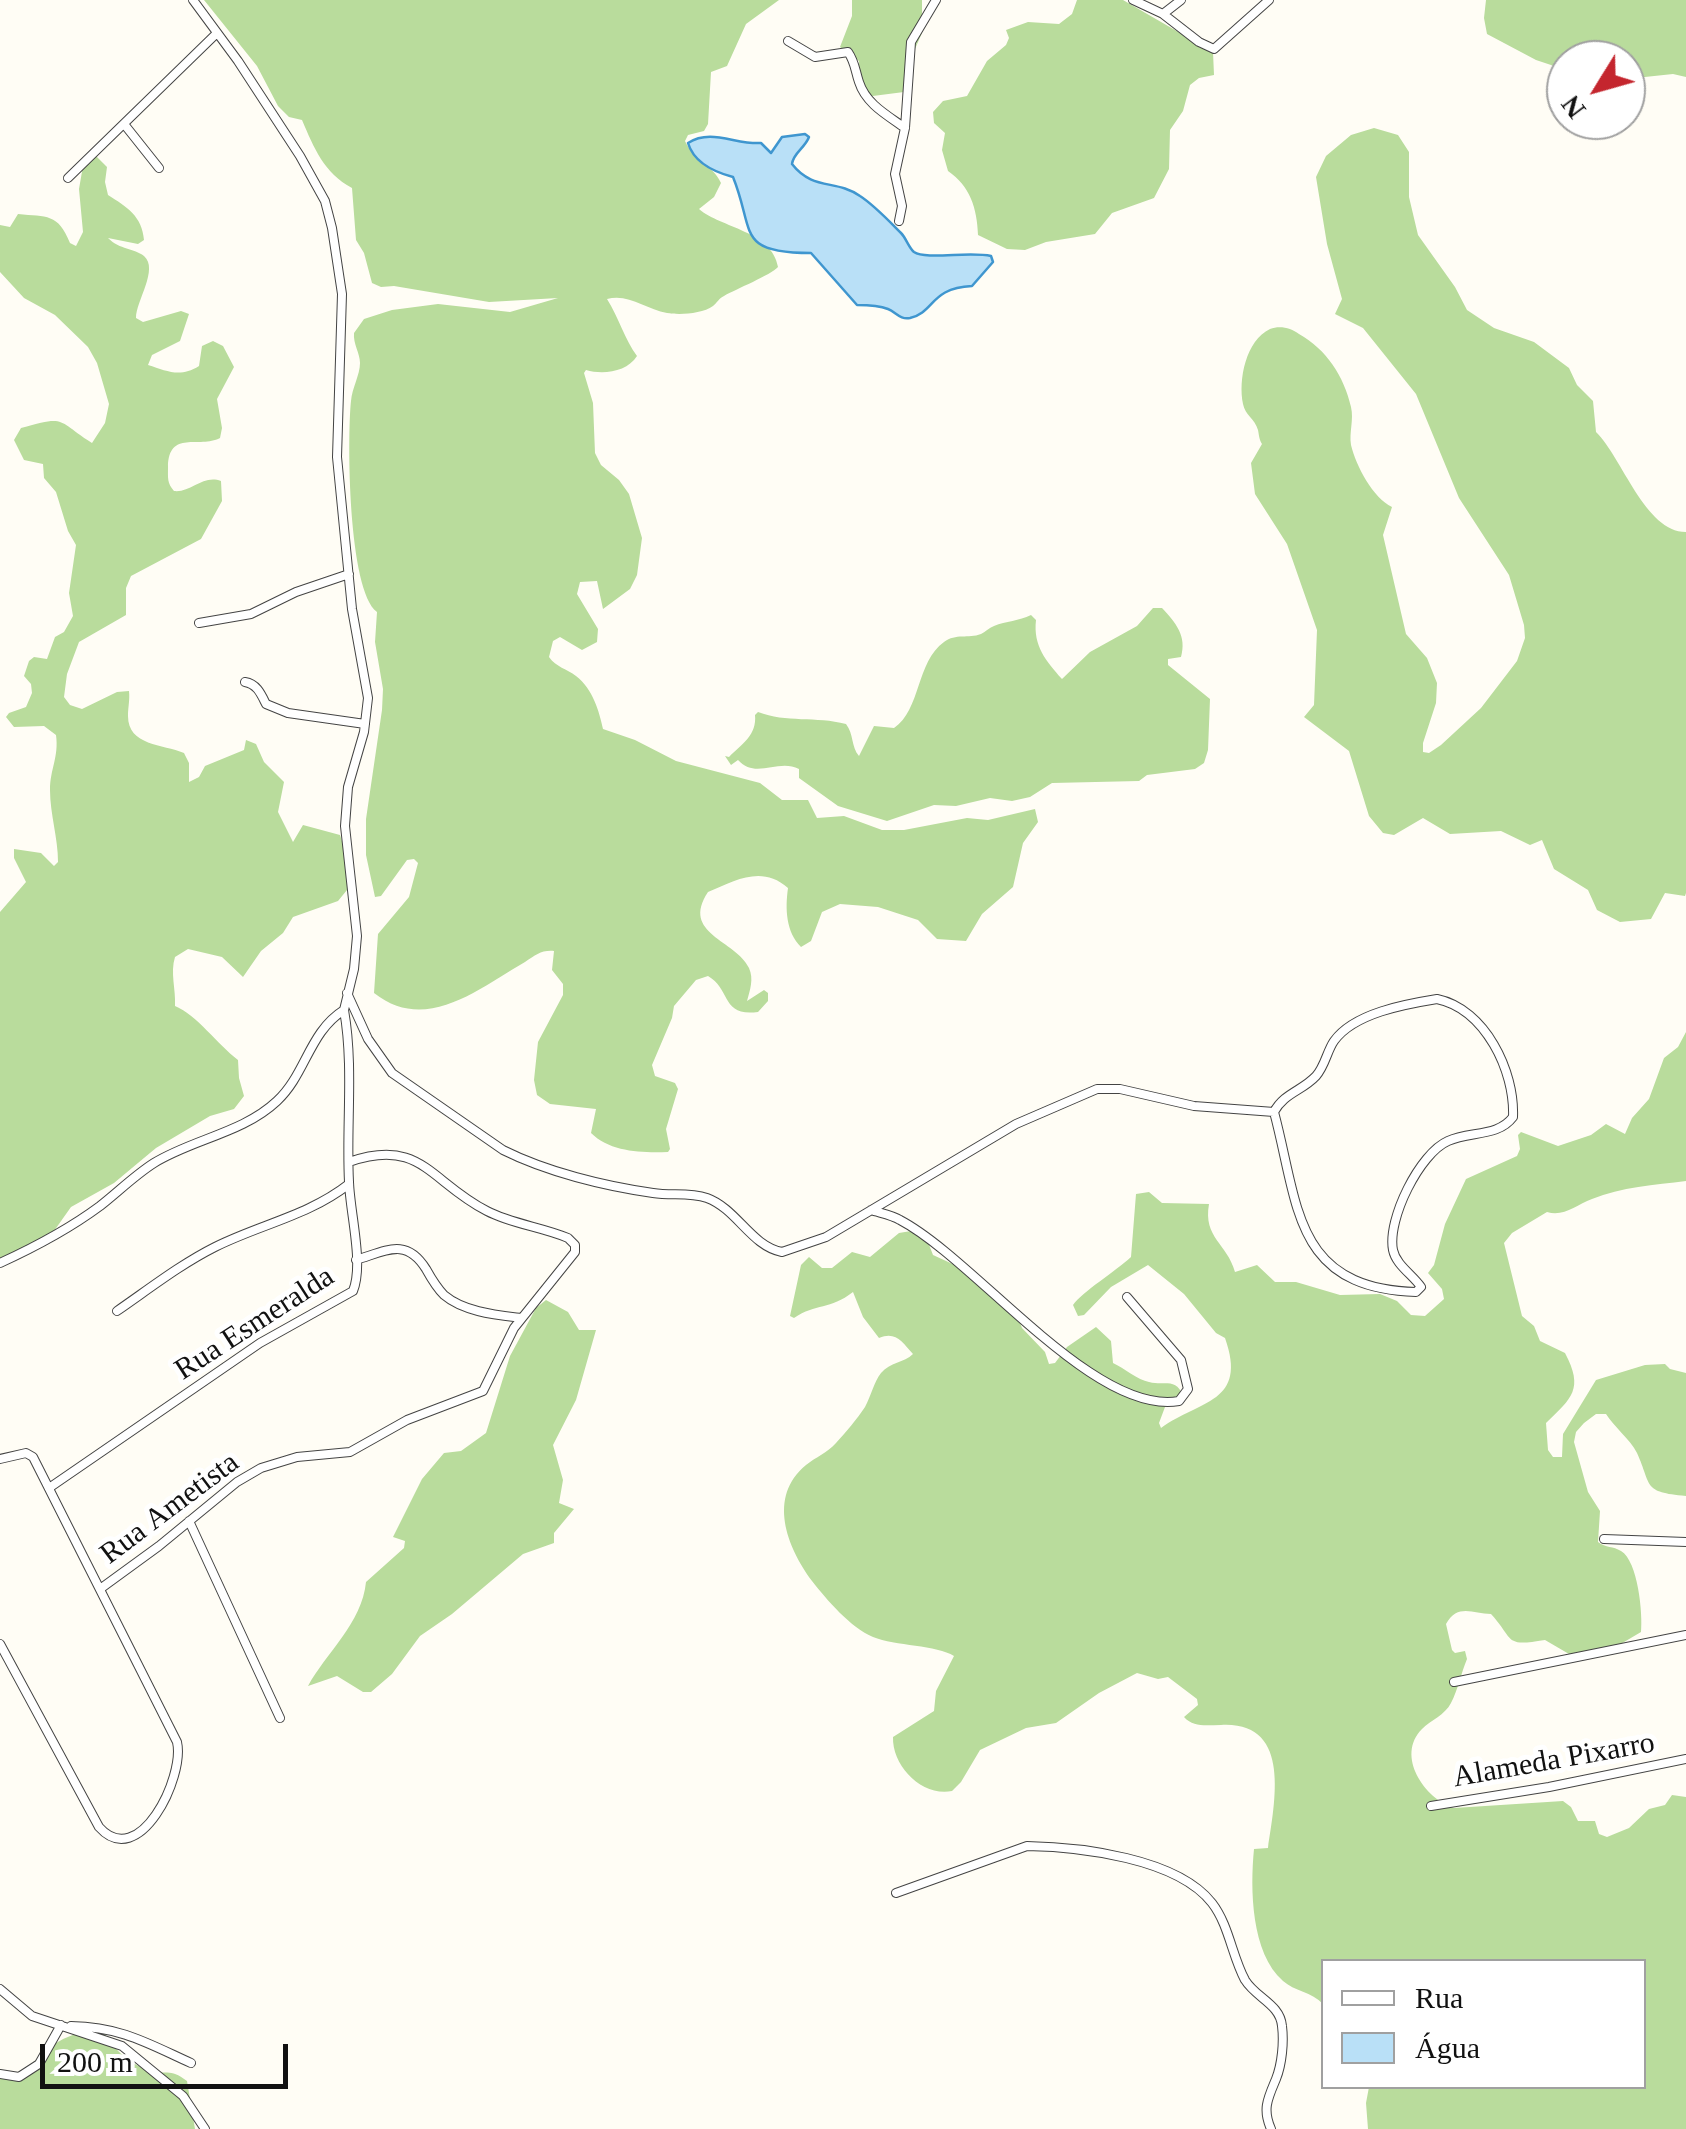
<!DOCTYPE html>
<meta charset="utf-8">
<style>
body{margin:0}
#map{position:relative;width:1686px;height:2129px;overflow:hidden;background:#fffdf5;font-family:"Times New Roman",serif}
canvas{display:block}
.legend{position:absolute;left:1321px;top:1959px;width:325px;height:130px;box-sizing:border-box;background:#fff;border:2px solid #a0a0a0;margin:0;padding:12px 18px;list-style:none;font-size:30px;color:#111}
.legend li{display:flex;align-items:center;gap:20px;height:50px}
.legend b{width:50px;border:2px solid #a0a0a0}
.north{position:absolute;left:1546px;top:40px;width:100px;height:100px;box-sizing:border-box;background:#fff;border:2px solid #a0a0a0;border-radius:50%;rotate:233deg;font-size:28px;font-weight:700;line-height:40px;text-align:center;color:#111}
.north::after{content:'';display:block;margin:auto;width:35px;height:45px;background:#c4262e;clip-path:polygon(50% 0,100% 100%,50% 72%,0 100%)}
.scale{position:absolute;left:40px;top:2044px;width:248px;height:45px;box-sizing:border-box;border:5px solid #111;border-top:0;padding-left:12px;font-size:30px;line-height:35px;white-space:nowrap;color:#111;-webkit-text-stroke:8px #fff;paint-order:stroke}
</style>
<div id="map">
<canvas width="1686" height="2129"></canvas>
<ul class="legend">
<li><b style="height:12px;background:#fff"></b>Rua</li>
<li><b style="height:28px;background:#b9e0f7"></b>Água</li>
</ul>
<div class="north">N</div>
<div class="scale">200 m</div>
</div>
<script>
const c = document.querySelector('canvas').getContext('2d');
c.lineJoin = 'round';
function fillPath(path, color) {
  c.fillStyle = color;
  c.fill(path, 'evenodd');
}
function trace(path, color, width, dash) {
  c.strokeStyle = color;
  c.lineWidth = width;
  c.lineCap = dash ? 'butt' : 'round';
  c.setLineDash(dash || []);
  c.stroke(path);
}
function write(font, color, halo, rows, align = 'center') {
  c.font = font + ' "Times New Roman",serif';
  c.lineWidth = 10;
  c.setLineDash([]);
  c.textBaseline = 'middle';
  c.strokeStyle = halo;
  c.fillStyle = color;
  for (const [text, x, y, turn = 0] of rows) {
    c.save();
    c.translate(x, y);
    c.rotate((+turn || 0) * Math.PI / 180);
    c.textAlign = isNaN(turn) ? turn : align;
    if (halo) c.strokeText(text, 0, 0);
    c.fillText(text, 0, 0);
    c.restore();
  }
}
const forest = new Path2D(`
 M204 0H779L746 24 727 66 711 72 708 124 704 131 688 135 685 141C693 159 713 165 721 183L714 197 699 209C721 228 772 231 778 267 771 275 736 289 724 296 719 298 717 303 713 306 702 314 679 315 667 313 646 309 628 293 607 299 619 318 625 340 637 356 627 372 603 375 586 370L584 373 593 403 595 453 601 465 619 480 629 494 642 538 637 575 630 589 603 609 597 581 580 582 577 594 598 629 597 642 582 650 560 637 553 641 549 657C556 667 567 669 576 676 593 689 599 711 603 729L635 740 676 761 760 783 782 800H808L817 818 844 816 882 830H904L967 818 988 820 1035 809 1038 822 1023 843 1013 887 982 914 966 941 937 939 918 920 878 907 840 904 822 912 811 941 801 947C786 932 785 909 788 888 762 865 736 880 708 892 680 934 736 940 749 968 754 979 750 990 747 1001L764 990 768 993V1001L758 1012C721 1017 731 989 708 976L696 980 674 1006 672 1018 652 1065 655 1076 675 1083 678 1089 666 1129 670 1149 668 1152C642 1153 610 1152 591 1133L596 1109 550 1104 537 1095 534 1080 538 1042 563 995V984L552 970 554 951C541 950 536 955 525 962 478 989 426 1034 374 993L378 934 409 897 418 863 414 859 407 860 381 896 375 897 366 855V819L382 710 383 689 375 642 377 612C348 590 347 438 351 401 352 388 360 375 360 363 360 353 353 344 354 333L364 319 392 310 438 304 510 312 558 298 489 302 394 286 381 287 372 283 364 253 356 240 352 188C324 173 314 148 302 120L289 117 278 106 257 66Z
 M852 0H922V33L911 58 904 92 865 97 860 89 859 61 840 47 852 16Z
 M1077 0H1123L1213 52 1214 75 1199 78 1190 85 1183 111 1170 130 1169 169 1154 198 1112 213 1095 234 1046 242 1025 250 1007 249 978 235C977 208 970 186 948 171L942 150 945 133 934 123 933 112 943 101 967 96 987 61 1006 45 1009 38 1006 30 1028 22 1059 24 1072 14Z
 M1486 0H1686V77L1673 74 1626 79V60H1566V70L1536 60 1487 34 1484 18Z
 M1374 128 1398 135 1409 152V197L1418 235 1455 287 1467 310 1494 328 1534 342 1569 368 1577 385 1593 401 1596 432C1622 457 1645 532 1686 532V893L1685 896 1665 893 1651 919 1620 922 1597 910 1588 890 1554 869 1542 840 1530 845 1501 831 1450 834 1423 818 1394 835 1383 833 1369 816 1349 751 1304 717 1314 705 1317 630 1287 544 1255 494 1251 463 1262 444C1259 439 1259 435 1258 430 1255 419 1245 415 1243 404 1238 380 1246 340 1270 329 1280 325 1291 328 1299 334 1326 349 1344 376 1351 407 1354 420 1349 432 1351 445 1356 466 1373 498 1392 507L1383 535 1406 634 1427 658 1437 683 1436 703 1423 743V752L1429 753 1441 745 1481 708 1517 661 1525 638 1524 625 1509 575 1459 498 1416 394 1363 328 1335 314 1342 299 1327 244 1316 177 1326 156 1351 135Z
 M95 155 107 167 105 182 108 195C127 207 142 216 144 240L138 244 108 238C120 250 134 248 144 256 159 269 136 301 136 318L143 322 181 311 189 314 180 341 152 355 148 365C167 371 180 378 199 366L202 346 213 341 223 346 234 367 217 399 222 428 220 438C199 449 169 429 168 467 168 478 167 483 174 491 191 493 203 474 221 481L222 501 201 539 131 576 126 588V615L79 642 67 674 64 697 70 705 82 709 117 692 129 691C130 700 128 707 128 716 128 746 163 744 184 753L189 763V782L199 777 205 766 244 750 246 740 256 744 264 762 284 782 278 812 293 842 303 825 340 835 347 857V890L338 901 293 917 283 933 261 951 243 977 222 957 188 949 175 957C170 973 176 989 175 1006 197 1015 217 1044 238 1060L239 1078 244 1096 234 1109 210 1116 156 1148 114 1183 71 1207 54 1231 29 1248 0 1261V912L26 882 14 858V849L41 853 54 866 58 862C58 838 50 814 50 790 50 769 59 757 56 735L44 726 14 727 6 717 9 713 26 707 32 693 31 684 24 676 29 661 34 657 47 659 55 637 64 632 73 616 69 593 76 545 68 531 56 492 44 478 43 464 24 460 14 440 21 428C67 415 56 420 92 443L105 423 109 404 97 363 88 347 55 315 24 298 0 272V225L10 227 18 214C47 217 58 213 70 243L76 246 83 232 79 189 84 160Z
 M1153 608H1162C1176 623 1187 636 1181 657L1168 659V665L1210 699 1208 750 1204 763 1195 769 1147 775 1139 781 1052 783 1030 797 1012 801 990 798 956 806 934 805 887 821 838 806 799 778V769C778 758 756 780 738 760L731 765 725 756 729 757C742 744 757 735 755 715L758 712C786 723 816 716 846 724 854 734 851 747 859 756L874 726 894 728C921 710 916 662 944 642 956 633 968 639 981 634 985 632 989 628 994 626 1006 621 1019 621 1031 615L1036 620C1033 646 1046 661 1062 679L1090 652 1137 626Z
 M1686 1032V1181C1655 1185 1621 1187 1592 1199 1576 1205 1564 1217 1547 1212L1512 1233 1504 1243 1522 1316 1534 1326 1540 1341 1565 1353C1584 1389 1572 1398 1546 1423L1548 1450 1553 1457H1562L1563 1434 1596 1380 1645 1365 1665 1364 1670 1369 1686 1373V1496C1642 1492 1652 1486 1637 1453 1630 1439 1614 1427 1606 1414H1596L1584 1423 1576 1432 1574 1442 1588 1492 1600 1511 1598 1542C1606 1548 1613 1546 1621 1551 1638 1561 1643 1614 1641 1632L1619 1645 1569 1654 1545 1640C1503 1647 1515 1640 1491 1614 1473 1614 1458 1603 1446 1624L1452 1650 1455 1653 1465 1651 1467 1659C1461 1673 1458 1690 1451 1703 1445 1715 1431 1720 1422 1729 1395 1756 1425 1799 1454 1808L1563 1801 1571 1807 1578 1821H1595L1599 1834 1607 1837 1629 1828 1649 1809 1665 1805 1672 1795 1686 1797V2129H1368L1366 2103 1369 2087 1644 2086V1962H1324L1323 2004C1312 1992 1294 1991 1283 1981 1251 1953 1250 1889 1254 1849L1268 1848C1275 1801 1292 1721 1221 1725 1207 1725 1194 1728 1184 1717L1198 1705 1197 1699 1168 1677 1158 1679 1137 1673 1099 1693 1056 1723 1026 1728 980 1750 961 1782 952 1791C922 1797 892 1766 893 1737L934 1711 936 1691 954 1656C937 1645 895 1646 873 1637 851 1628 826 1599 812 1581 787 1547 767 1497 806 1465 816 1457 827 1453 836 1443 846 1432 857 1419 865 1407 871 1396 874 1382 881 1373 890 1362 904 1363 913 1354 902 1342 896 1331 879 1338L863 1317 853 1292C830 1310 816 1303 794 1318L790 1316 801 1265 809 1257 822 1268H832L852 1252 870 1257 899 1233 923 1229 933 1255 957 1266 1016 1312 1022 1328 1045 1352 1049 1364 1055 1363 1067 1347 1096 1327 1111 1341 1113 1363C1124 1368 1138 1380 1149 1382 1165 1386 1176 1377 1183 1396L1165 1407 1159 1423 1161 1428C1200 1400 1248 1403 1225 1338L1216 1333 1184 1294 1148 1265 1111 1287 1084 1315 1078 1316 1073 1305C1082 1292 1116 1271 1131 1257L1136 1194 1149 1192 1162 1203 1209 1204C1203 1238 1227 1243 1235 1272L1257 1265 1275 1282H1296L1340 1295 1380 1294 1397 1301 1411 1315 1425 1316 1444 1299 1442 1289 1428 1273 1434 1265 1445 1224 1466 1179 1517 1156 1520 1149 1518 1135 1521 1132 1558 1146 1591 1135 1606 1124 1625 1134 1632 1118 1649 1099 1664 1058 1678 1047Z
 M546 1300 568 1312 579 1330H596L576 1400 553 1445 563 1480 559 1503 574 1509 554 1533V1543L523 1554 452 1614 420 1636 392 1674 371 1692H363L337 1676 308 1686C326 1653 362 1623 366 1582L404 1548 405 1541 393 1537 422 1479 444 1453 461 1451 486 1433 510 1356 536 1308Z
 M87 2030 104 2032C111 2047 130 2064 148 2070 166 2076 169 2067 187 2081L195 2129H0V2076C26 2075 37 2057 56 2043 66 2037 77 2033 87 2030Z`);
const water = new Path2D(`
 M805 134 809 137C805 148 793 153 792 164 813 191 836 179 860 196 874 205 889 221 901 233 906 238 909 248 914 252 926 260 970 251 991 256L993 262 972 286C930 288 935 312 910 318 900 320 896 312 888 309 878 305 867 305 857 305L811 253C735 253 755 231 733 177 714 172 694 163 688 143 711 128 736 145 761 143L771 153 782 137Z`);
const street = new Path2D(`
 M1133 0 1163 14 1199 42 1214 49 1269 0
 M1163 14 1181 0
 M788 41 815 57 848 52C855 62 855 70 859 82 866 104 887 115 905 128
 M124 124 159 168
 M68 178 217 33
 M899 221 902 206 895 174 905 128 911 42 936 0
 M199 623 251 614 296 592 349 574
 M245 682C257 684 261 694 266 704L288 713 365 724
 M347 993 368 1039 392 1073 503 1150C547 1172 604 1186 653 1193 671 1196 689 1192 707 1198 737 1209 751 1246 782 1252L826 1237 1016 1124 1097 1089H1120L1194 1106 1274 1112
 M1437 999C1485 1009 1515 1071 1513 1117 1498 1137 1470 1131 1448 1141 1420 1153 1387 1219 1393 1250 1396 1265 1413 1275 1421 1287L1416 1292C1293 1288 1299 1205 1274 1112 1284 1093 1302 1091 1316 1076 1325 1066 1327 1051 1334 1041 1354 1013 1406 1004 1437 999Z
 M871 1210C880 1213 892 1215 900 1220 976 1260 1094 1416 1179 1401L1188 1389 1181 1360 1127 1297
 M356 1260C386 1251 406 1237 426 1269 431 1278 437 1288 444 1295 464 1312 497 1315 521 1318
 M0 1263C35 1247 69 1229 100 1206 118 1192 135 1175 154 1163 193 1139 243 1133 277 1101 306 1074 309 1032 344 1010L354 969 357 936 345 826 348 787 364 732 368 698 352 609 337 457 342 294 332 228 325 201 300 156 238 61 193 0
 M117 1311C149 1289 181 1264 215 1247 261 1224 308 1216 349 1184
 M0 1459 26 1453 33 1457 177 1742C185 1777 139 1872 99 1827L0 1644
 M49 1488 260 1343 353 1291C364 1264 350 1213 349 1182 346 1125 354 1067 344 1010
 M189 1521 280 1718
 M1604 1539 1686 1542
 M100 1589 159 1546 237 1482 261 1468 297 1457 350 1452 407 1420 483 1391 514 1328 575 1252V1245L568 1238C542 1227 512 1224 487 1211 430 1182 421 1137 349 1162
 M1454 1682 1686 1635
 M1431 1806 1549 1787 1686 1759
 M896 1893 1027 1846C1080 1847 1177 1858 1212 1903 1229 1925 1232 1956 1245 1980 1256 1998 1280 2004 1282 2026 1284 2042 1282 2064 1276 2079 1268 2098 1262 2109 1271 2129
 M0 1989 32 2016 122 2046 183 2096 205 2129
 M71 2026C121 2027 147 2043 191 2063
 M0 2074 19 2077 39 2064 61 2025`);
const streetNames = [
 ["Rua Esmeralda",255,1324,-33],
 ["Rua Ametista",170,1509,-37],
 ["Alameda Pixarro",1554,1761,-10]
];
fillPath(forest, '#b9dc9c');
fillPath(water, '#b9e0f7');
trace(water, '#3f96cf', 2.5);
trace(street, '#444', 10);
trace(street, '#fff', 8);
write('30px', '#111', '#fff', streetNames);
</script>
